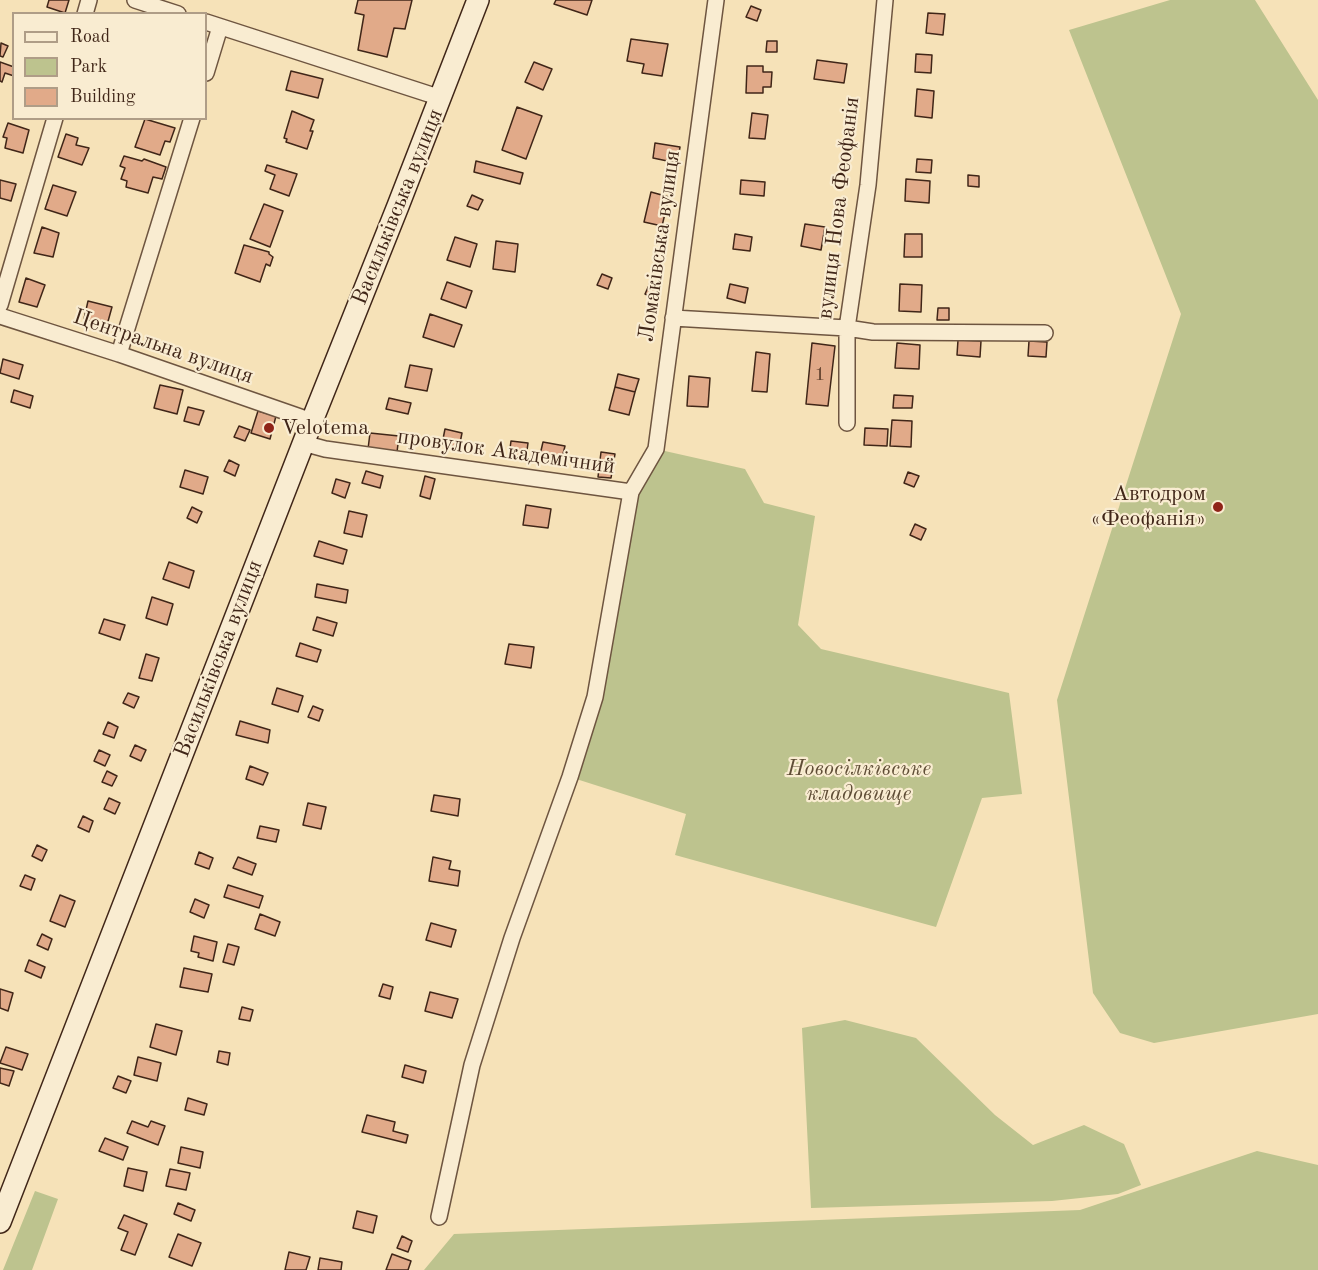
<!DOCTYPE html>
<meta charset="utf-8">
<style>
body{margin:0}
#map{position:relative;width:1318px;height:1270px;overflow:hidden;background:#f6e2b8;font-family:"Old Standard TT",serif}
canvas{display:block}
.legend{position:absolute;left:12px;top:12px;width:195px;height:108px;box-sizing:border-box;background:#f9ecd1;border:2px solid #af9d87;margin:0;padding:8px 10px;list-style:none;font-size:18px;color:#402618}
.legend li{display:flex;align-items:center;gap:12px;height:30px}
.legend b{width:30px;border:2px solid #af9d87}
</style>
<div id="map">
<canvas width="1318" height="1270"></canvas>
<ul class="legend">
<li><b style="height:8px;background:#f9ecd1"></b>Road</li>
<li><b style="height:16px;background:#bdc38e"></b>Park</li>
<li><b style="height:16px;background:#e1aa89"></b>Building</li>
</ul>
</div>
<script>
const c = document.querySelector('canvas').getContext('2d');
c.lineJoin = 'round';
function fillPath(path, color) {
  c.fillStyle = color;
  c.fill(path, 'evenodd');
}
function trace(path, color, width, dash) {
  c.strokeStyle = color;
  c.lineWidth = width;
  c.lineCap = dash ? 'butt' : 'round';
  c.setLineDash(dash || []);
  c.stroke(path);
}
function write(font, color, halo, rows, align = 'center') {
  c.font = font + ' "Old Standard TT",serif';
  c.lineWidth = 4.5;
  c.setLineDash([]);
  c.textBaseline = 'middle';
  c.strokeStyle = halo;
  c.fillStyle = color;
  for (const [text, x, y, turn = 0] of rows) {
    c.save();
    c.translate(x, y);
    c.rotate((+turn || 0) * Math.PI / 180);
    c.textAlign = isNaN(turn) ? turn : align;
    if (halo) c.strokeText(text, 0, 0);
    c.fillText(text, 0, 0);
    c.restore();
  }
}
const green = new Path2D(`
 M1170 0H1255L1318 100V1014L1154 1043 1120 1033 1093 993 1057 700 1181 314 1069 30Z
 M656 449 745 469 764 503 815 516 798 625 821 649 1009 693 1022 794 982 798 936 927 675 855 686 814 570 777 595 697 631 492Z
 M845 1020 916 1038 995 1115 1033 1145 1084 1125 1124 1144 1141 1185 1118 1194 1052 1201 811 1208 802 1028Z
 M1257 1151 1318 1165V1270H424L454 1234 1080 1210Z
 M35 1191 58 1199 32 1270H3Z`);
const building = new Path2D(`
 M49 0H69L65 13 47 7Z
 M358 0H412L405 29 394 28 387 57 358 50 364 15 355 13Z
 M556 0H592L587 15 554 4Z
 M751 6 761 10 757 21 746 17Z
 M928 13 945 14 943 35 926 33Z
 M631 39 668 44 662 76 642 73 644 64 627 61Z
 M767 41H777V52H766Z
 M1 43 8 46 3 57 0 56Z
 M916 54 932 55 931 73 915 72Z
 M817 60 847 64 844 83 814 79Z
 M0 62 14 67V76L5 73 2 82 0 81Z
 M534 62 552 69 543 90 525 82Z
 M747 66H763V72H772L771 87H763V93H746Z
 M291 71 323 79 318 98 286 90Z
 M917 89 934 91 932 118 915 116Z
 M517 107 542 116 526 159 502 150Z
 M292 111 314 120 310 131H313L307 149 286 142 287 139 284 138Z
 M752 113 768 115 765 139 749 138Z
 M145 119 175 128 170 142 165 141 160 155 135 147Z
 M8 123 29 130 23 153 5 148 7 138 3 137Z
 M66 134 78 138 76 145 89 148 82 165 58 157Z
 M655 143 680 147 677 163 653 158Z
 M124 156 142 161 144 159 166 167 162 179 153 177 148 193 126 187 127 181 121 179 125 168 120 166Z
 M917 159 932 160 931 173 916 172Z
 M476 161 523 173 520 184 474 172Z
 M267 165 297 174 289 196 270 189 275 175 265 171Z
 M968 175 979 176V187L968 186Z
 M906 179 930 181 929 203 905 201Z
 M0 180 16 184 11 201 0 198Z
 M741 180 765 182 764 196 740 194Z
 M53 185 76 192 67 216 45 209Z
 M651 192 669 197 662 226 644 222Z
 M472 195 483 200 478 210 467 206Z
 M264 204 283 211 270 247 250 239Z
 M805 224 825 227 821 250 801 246Z
 M42 227 59 233 53 257 34 253Z
 M735 234 752 237 750 251 733 249Z
 M905 234H922V257H904Z
 M455 237 477 244 470 267 447 260Z
 M496 241 518 244 515 272 493 269Z
 M244 245 269 252V254L273 257 270 266 266 264 260 282 235 273Z
 M602 274 612 278 608 289 597 285Z
 M26 278 45 285 37 307 19 302Z
 M447 282 472 291 466 308 441 299Z
 M650 283 661 288 656 299 645 294Z
 M730 284 748 288 745 303 727 298Z
 M900 284 922 285 921 312 899 311Z
 M88 301 112 307 107 325 84 319Z
 M938 308H949V320H937Z
 M430 314 462 325 454 347 423 337Z
 M958 340 981 341 980 357 957 355Z
 M1029 341 1047 342 1046 357 1028 356Z
 M812 343 835 346 828 406 806 404Z
 M897 343 920 345 919 369 895 368Z
 M756 352 770 354 767 392 752 391Z
 M3 359 23 365 19 379 0 373Z
 M410 365 432 369 427 391 405 387Z
 M618 374 639 379 635 392 615 387Z
 M689 376 710 378 708 407 687 406Z
 M160 385 183 390 177 414 154 408Z
 M615 387 635 392 629 415 609 410Z
 M14 390 33 396 30 408 11 402Z
 M894 395 913 396 912 408H893Z
 M389 398 411 403 408 414 386 409Z
 M188 407 204 411 199 425 184 421Z
 M258 411 276 416 270 439 251 433Z
 M892 420 912 421 911 447 890 446Z
 M239 426 250 430 245 441 234 437Z
 M865 428 888 429 887 446 864 445Z
 M445 429 462 433 459 448 442 444Z
 M370 433 399 436 397 452 368 449Z
 M511 441 528 443 526 458 509 456Z
 M543 442 565 446 562 458 540 455Z
 M601 452 615 454 611 478 598 477Z
 M229 460 239 465 235 476 224 471Z
 M185 470 208 477 203 494 180 487Z
 M366 471 383 476 380 488 362 483Z
 M908 472 919 476 914 487 904 483Z
 M425 476 435 479 430 499 420 496Z
 M336 479 350 483 345 498 332 493Z
 M526 505 551 509 548 528 523 525Z
 M192 507 202 512 197 523 187 518Z
 M349 511 367 515 362 537 344 533Z
 M915 524 926 529 921 540 910 535Z
 M319 541 347 550 343 564 314 556Z
 M169 562 194 571 189 588 163 579Z
 M317 584 348 590 346 603 315 597Z
 M152 597 173 604 167 625 146 618Z
 M317 617 337 623 333 636 313 630Z
 M104 619 125 625 120 640 99 633Z
 M300 643 321 650 317 662 296 656Z
 M509 644 534 647 531 668 505 664Z
 M146 654 159 658 152 681 139 678Z
 M277 688 303 696 298 712 272 704Z
 M128 693 139 697 134 708 123 703Z
 M313 706 323 710 319 721 308 717Z
 M240 721 270 730 268 743 236 735Z
 M108 722 118 727 114 738 103 734Z
 M135 745 146 750 141 761 130 756Z
 M99 750 110 755 105 766 94 761Z
 M250 766 268 773 263 785 246 779Z
 M107 771 117 776 112 786 102 782Z
 M434 795 460 799 458 816 431 811Z
 M109 798 120 803 115 814 104 809Z
 M308 803 326 807 321 829 303 825Z
 M83 816 93 821 89 832 78 827Z
 M260 826 279 830 276 842 257 838Z
 M37 845 47 850 42 861 32 856Z
 M199 852 213 858 209 869 195 864Z
 M238 857 256 864 252 875 233 868Z
 M433 857 451 861 449 869 460 871 458 886 429 881Z
 M25 875 35 879 31 890 20 886Z
 M228 885 263 896 259 908 224 897Z
 M60 895 75 901 65 927 50 921Z
 M195 899 209 905 204 918 190 912Z
 M260 914 280 922 275 936 255 929Z
 M431 923 456 930 451 947 426 940Z
 M42 934 52 939 48 950 37 945Z
 M194 936 217 942 213 961 198 957 199 953 191 951Z
 M228 944 239 947 234 965 223 962Z
 M29 960 45 967 41 978 25 971Z
 M184 968 212 974 208 992 180 987Z
 M383 984 393 987 390 999 379 996Z
 M0 989 13 993 8 1011 0 1008Z
 M430 992 458 999 452 1018 425 1011Z
 M242 1007 253 1010 250 1021 239 1019Z
 M156 1024 182 1031 176 1055 150 1047Z
 M6 1047 28 1054 22 1070 0 1063Z
 M219 1051 230 1053 228 1065 217 1062Z
 M138 1057 161 1063 157 1081 134 1075Z
 M405 1065 426 1071 423 1083 402 1077Z
 M0 1068 14 1071 9 1086 0 1083Z
 M118 1076 131 1081 126 1093 113 1088Z
 M188 1098 207 1104 204 1115 185 1110Z
 M367 1115 395 1122 393 1131 408 1135 406 1143 362 1132Z
 M132 1121 148 1127 151 1121 165 1126 158 1145 127 1133Z
 M105 1138 128 1147 123 1160 99 1151Z
 M181 1147 203 1152 200 1168 178 1163Z
 M128 1168 147 1172 143 1191 124 1186Z
 M170 1169 190 1173 186 1190 166 1186Z
 M178 1203 195 1210 191 1221 174 1214Z
 M357 1211 377 1216 373 1233 353 1228Z
 M124 1215 147 1224 135 1255 121 1250 128 1232 118 1228Z
 M178 1234 201 1243 192 1266 169 1257Z
 M402 1236 412 1241 408 1252 397 1248Z
 M289 1252 310 1257 306 1270H285Z
 M392 1254 411 1261 408 1270H386Z
 M320 1258 342 1262 341 1270H318Z`);
const street = new Path2D(`
 M135 0 178 14
 M85 14 89 0
 M206 22 441 98
 M206 73 220 27
 M0 305 55 118
 M0 316 119 354 312 421
 M673 318 847 328 873 332 1045 333
 M119 354 192 118
 M847 423V328L868 185 885 0
 M303 443 325 449 631 492
 M439 1217 472 1065 512 938 570 777 595 697 631 492 656 449 716 0`);
const secondary = new Path2D(`
 M0 1222 312 421 398 206 478 0`);
const markers = [
 [269,428,6,"#8f2418"],
 [1218,507,6,"#8f2418"]
];
const numberNames = [
 ["1",820,375]
];
const streetNames = [
 ["Васильківська вулиця",398,207,-68],
 ["вулиця Нова Феофанія",839,208,-83],
 ["Ломаківська вулиця",660,246,-82],
 ["Центральна вулиця",163,347,19],
 ["провулок Академічний",506,452,8],
 ["Васильківська вулиця",219,659,-69]
];
const poiNames = [
 ["Velotema",281,428],
 ["Автодром",1206,494,"right"],
 ["«Феофанія»",1206,519,"right"]
];
const parkNames = [
 ["Новосілківське",859,769],
 ["кладовище",859,794]
];
fillPath(green, '#bdc38e');
fillPath(building, '#e1aa89');
trace(building, '#402618', 1.5);
trace(street, '#6e5540', 18);
trace(secondary, '#402618', 24);
trace(street, '#f9ecd1', 15);
trace(secondary, '#f9ecd1', 21);
for (const [x, y, r, color] of markers) {
  const dot = new Path2D();
  dot.arc(x, y, r, 0, 2 * Math.PI);
  c.fillStyle = color;
  c.fill(dot);
  trace(dot, '#f9ecd1', 2);
}
write('20px', '#684734', null, numberNames);
write('22px', '#402618', '#f9ecd1', streetNames);
write('22px', '#402618', '#f9ecd1', poiNames, 'left');
write('italic 22px', '#5f4d36', '#f9ecd1', parkNames);
</script>
